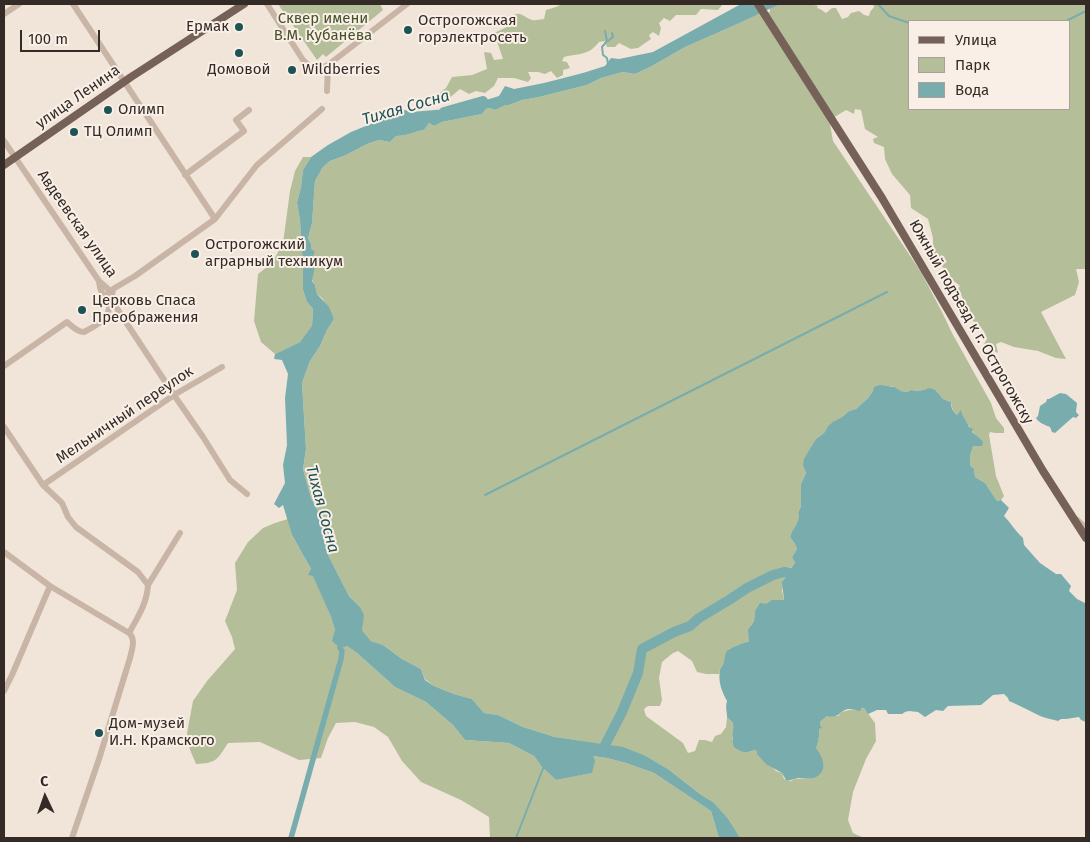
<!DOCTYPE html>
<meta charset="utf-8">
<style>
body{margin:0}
#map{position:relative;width:1090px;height:842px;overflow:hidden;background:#f1e5da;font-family:"Fira Sans",sans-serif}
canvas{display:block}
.frame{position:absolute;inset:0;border:5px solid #342b27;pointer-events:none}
.legend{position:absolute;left:908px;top:20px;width:162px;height:90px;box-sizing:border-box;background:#f9efe6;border:1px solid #aaa19a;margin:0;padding:6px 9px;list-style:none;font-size:15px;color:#342b27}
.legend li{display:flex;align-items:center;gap:10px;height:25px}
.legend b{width:25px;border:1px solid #aaa19a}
.north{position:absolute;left:20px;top:772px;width:50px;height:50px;-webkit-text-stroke:4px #f9efe6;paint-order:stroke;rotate:357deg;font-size:14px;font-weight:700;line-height:20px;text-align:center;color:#342b27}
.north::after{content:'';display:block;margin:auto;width:18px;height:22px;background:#342b27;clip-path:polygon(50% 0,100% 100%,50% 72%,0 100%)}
.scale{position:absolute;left:20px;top:30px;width:80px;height:22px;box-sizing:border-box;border:2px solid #342b27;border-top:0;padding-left:6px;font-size:15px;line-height:18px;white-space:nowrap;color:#342b27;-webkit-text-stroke:4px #f9efe6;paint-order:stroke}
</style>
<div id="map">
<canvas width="1090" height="842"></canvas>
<div class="frame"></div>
<ul class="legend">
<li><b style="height:6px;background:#766158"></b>Улица</li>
<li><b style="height:14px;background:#b4bf9a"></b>Парк</li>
<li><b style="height:14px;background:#79acad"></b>Вода</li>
</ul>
<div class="north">С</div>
<div class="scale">100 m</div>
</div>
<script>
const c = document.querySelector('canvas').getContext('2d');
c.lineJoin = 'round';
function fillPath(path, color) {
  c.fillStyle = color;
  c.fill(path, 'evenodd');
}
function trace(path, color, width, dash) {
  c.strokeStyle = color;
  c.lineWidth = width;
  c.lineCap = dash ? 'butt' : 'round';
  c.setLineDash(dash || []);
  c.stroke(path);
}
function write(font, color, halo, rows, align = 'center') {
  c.font = font + ' "Fira Sans",sans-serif';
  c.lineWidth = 4;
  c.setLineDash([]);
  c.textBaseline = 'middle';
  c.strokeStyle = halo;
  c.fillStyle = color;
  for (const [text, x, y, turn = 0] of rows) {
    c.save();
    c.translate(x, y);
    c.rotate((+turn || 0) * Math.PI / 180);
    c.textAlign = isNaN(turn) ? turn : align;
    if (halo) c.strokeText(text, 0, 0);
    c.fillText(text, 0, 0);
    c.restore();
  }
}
const green = new Path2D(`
 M278 4H380L383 10 326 57 323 54 317 60Z
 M562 4H723L718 10 701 9 696 15H676L670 21 664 18 659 23 661 28 659 36 653 32 649 35 651 39 638 48 631 49 619 43 615 47H607L605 41 599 42C588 56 580 53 564 57L562 61 567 62 570 68 563 70V75L557 78 551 71 545 74 538 72H528L531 78 528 82 514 78H498L494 86 485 93 476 91 469 94 460 89 448 99 435 105 432 99 446 88 452 77 472 75 487 69 484 52 491 53 494 60 503 59 494 33 509 26 503 17 506 15 509 18C521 9 522 17 532 20 535 21 541 19 544 19L546 10 556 7Z
 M779 4H810L818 6 817 8 820 9 826 13 832 8H836L842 19 848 17 851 13 859 11 864 15 869 16 870 12 874 7 873 4H1086V269H1076L1079 282 1075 295 1041 312 1066 359 1056 358 1038 351 1014 347 1001 342 996 344 998 353 986 347 984 344 987 339C985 330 979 325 972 320V316L958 289 960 286 955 282 947 277 948 274 946 270 936 261 933 252V238L928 219 911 208 910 195 892 174 885 159 884 147 874 143 873 139 878 137 865 129 861 110 855 109 854 114 846 110 828 121 830 124 833 141 921 272 942 312 952 333 991 403 996 418 1004 428V433H995L990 432 989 435 996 476 1004 496 1001 500 997 501 985 483 975 477 974 469 970 465V456L973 445H978L983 441C969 432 970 424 960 413L957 415C954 413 951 406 951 402L943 399 940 396 927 389 919 391 911 390 907 392 901 391 895 387 890 386 873 391 868 398 856 409 849 411 842 417 828 426 824 433 816 439 803 466 806 473 801 484V506L798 513 799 517 796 525 792 531 790 537 795 544 797 549 792 557 795 563 791 568 782 590 784 600H778L755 611 754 621 751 625 749 641 736 647 729 649 724 664 720 669 719 674H706L697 672 692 661 678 651 673 653 662 662 659 678 662 700 660 706H648L644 709 646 716 683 743 688 753 695 751 699 740H705L712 742 715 736 721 734 726 727 727 717 733 723 734 732 732 739 749 752 754 750 757 751 776 771 782 773 784 779 791 781 795 779 813 778 816 748C818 744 820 733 819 729L822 728 821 727 820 722 827 716H838L842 712 853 709 855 710 864 708 875 723 876 741 866 759 853 792 848 820 853 833 864 838H740L713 802 700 794 668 769 646 756 606 745 555 737 523 727 498 715 484 713 472 699 454 694 434 686 425 679 421 669 402 659 383 645 371 641 362 630 360 607 349 596 327 553 323 537 324 522 311 498 303 469 306 449 302 383 310 361 320 346 327 330 334 319 322 298 317 294 315 285 312 280 310 262 311 244 308 238 312 223 315 181 323 167 330 161 346 155 367 144 379 140 390 142 396 136C407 136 413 132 424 130L429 123 434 126 442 122 482 114 486 109 489 108 495 110 505 104 509 105 522 100 539 97 587 85 601 78 623 72 635 74 652 66 685 47 724 30 757 14 770 12V8ZM909 21H1069V109H909Z
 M303 157H311L303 170 301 187 297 203 300 220 303 267V290L307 302 313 309 312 327 300 342 275 354 261 342 254 321 258 274 272 263 283 243 290 191 295 171Z
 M288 519 292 535 311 569 331 617 335 630 347 646 357 653 395 687 426 702 453 725 465 740 509 743 534 756 542 767 556 780 591 773 593 756 607 758 626 763 654 773 711 811 719 838H490L489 817 461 800 421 782 402 761 388 737 374 727 355 722 336 723 328 738 321 758 299 760 260 742 228 743C217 760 217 763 196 764L190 750 187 733 193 701 207 681 235 649 232 637 225 621 237 590 235 563 248 542 263 528 275 523Z`);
const water = new Path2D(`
 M741 4H780L724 30 685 47 652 66 635 74 623 72 601 78 587 85 539 97 522 100 509 105H505L495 110 489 108 486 109 482 114 442 122 434 126 429 123 424 130C413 132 407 136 396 136L390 142 379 140 367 144 346 155 330 161 323 167 315 181 312 223 308 238 311 244V249L315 252 310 262 315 266 312 281 315 285 317 294 329 307 334 319 327 330 320 346 310 361 302 383 306 449 303 469 311 498 324 522 323 537 327 553 349 596 360 607 364 615 362 630 371 641 383 645 402 659 421 669 425 680 434 686 454 694 472 699 484 713 498 715 523 727 555 737 623 747 646 756 668 769 700 794 713 802 728 819 740 838H719L711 811 654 773 626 763 607 758 593 756 595 761 592 773 556 780 542 767 534 756 509 743 465 740 453 725 426 702 395 687 357 653 347 646 340 648 332 641 335 630 331 617 313 576 308 575 311 569 292 535 283 505 279 508 274 504 285 483 283 465 287 445 285 398 288 374 282 360 274 359 275 354 300 342 312 326 313 309 307 302 303 290V267L300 220 297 203 301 187 303 170 311 157 328 145 351 132 405 110 411 112 459 108 471 104 475 98 483 101 499 96 505 86 514 89 544 83 583 73 605 66 611 58 619 59 653 52Z
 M880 385 895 387 901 391 907 392 911 390 919 391 930 388 935 390 943 399 951 402C950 406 954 413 957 415L961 410C962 417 967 420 969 427L973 429 972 432 983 441 982 446H973L970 456V465L974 469 975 477 985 483 997 501 1001 500 1009 508 1004 516C1011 523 1016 532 1023 538L1024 545 1040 563 1056 574H1061L1071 586 1069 591 1077 599 1085 603 1086 611V722L1081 720 1079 717 1066 719H1061L1058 721C1052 719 1044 718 1038 715 1028 710 1019 705 1009 701L1008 698 1004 694 993 695 981 705 948 706 943 711 936 710 925 717 918 712 909 711 905 712 902 714H888L886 710H877L868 714 864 708H862L860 711C857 711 854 709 851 709 840 708 841 719 827 716L820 722 821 727 823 728 819 729C820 733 818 745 816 748 823 757 829 772 814 778 809 779 803 778 798 778 793 779 791 781 786 780L782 773 766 764 757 754V751L754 750C746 754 741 752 734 747 731 738 734 732 733 723L727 717C727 710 725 708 727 701 721 690 718 681 720 669 727 661 723 657 727 651 729 648 745 643 749 641L748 630 754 621 755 611 760 603 766 604 772 600H784L782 582C788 577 789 570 795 563L792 557 797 549 795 544 790 537 792 531 796 525 799 517 798 513 801 506V484L806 473 803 466 804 459 816 439 824 433 828 426 833 422 842 417 849 411 856 409 868 398 873 391 874 387Z
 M1060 393 1066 394 1077 403 1076 412 1079 415 1076 418 1073 417 1055 433 1052 432 1050 427C1045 425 1039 423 1036 418L1038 416 1040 406 1046 402 1047 399H1049Z`);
const stream = new Path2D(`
 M878 4 889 16 909 23
 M1066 21 1086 11
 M605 31 607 41 602 47 603 55 607 58 608 64
 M608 41 613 37 612 33
 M485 495 887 292
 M516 838 544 766`);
const canal = new Path2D(`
 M291 838 341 659 342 651 340 648V641`);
const river = new Path2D(`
 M444 112 483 101
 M602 751 622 712 638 673 642 649 674 632 690 626 699 618 729 600 747 588 773 575 784 572 789 573`);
const minor = new Path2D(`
 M73 4 215 219
 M267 4 303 60C312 69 317 70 328 65L407 4
 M4 14 19 4
 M327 91 328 65
 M4 141 99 281 108 289 112 301 174 395 203 437 230 480 247 494
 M185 175 244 131 236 120 249 110
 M99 281C100 291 102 296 112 301
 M4 366 67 322C72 326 77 332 84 332 108 320 109 316 113 289L135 276 215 219 257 165 322 109
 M4 427 43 485 62 503 68 517 76 527 138 572 148 585
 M43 485 174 395 222 367
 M1076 519 1086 528
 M4 552 50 586 129 633
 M4 691 12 675 50 586
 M72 838 99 759 130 658C132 649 136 639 129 633 138 617 147 603 148 585L180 533`);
const major = new Path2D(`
 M758 4 882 198 1043 471 1086 538
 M4 165 131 77 244 4`);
const markers = [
 [239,27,5,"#1d5355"],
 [408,30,5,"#1d5355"],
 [239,53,5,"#1d5355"],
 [292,70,5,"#1d5355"],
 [108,110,5,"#1d5355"],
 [74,132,5,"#1d5355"],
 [195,254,5,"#1d5355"],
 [82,310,5,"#1d5355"],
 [99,733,5,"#1d5355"]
];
const parkNames = [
 ["Сквер имени",323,19],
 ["В.М. Кубанёва",323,36]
];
const poiNames = [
 ["Острогожская",418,21],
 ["горэлектросеть",418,38],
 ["Ермак",229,27,"right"],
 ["Домовой",239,70,"center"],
 ["Wildberries",302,70],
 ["Олимп",118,110],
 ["ТЦ Олимп",84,132],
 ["Острогожский",205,245],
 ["аграрный техникум",205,262],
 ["Церковь Спаса",92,301],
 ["Преображения",92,318],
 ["Дом-музей",109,724],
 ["И.Н. Крамского",109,741]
];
const streetNames = [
 ["улица Ленина",78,97,-35],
 ["Авдеевская улица",77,224,55],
 ["Южный подъезд к г. Острогожску",971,322,60],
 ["Мельничный переулок",125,415,-34]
];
const waterNames = [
 ["Тихая Сосна",406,108,-16],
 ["Тихая Сосна",322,509,75]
];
fillPath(green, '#b4bf9a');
fillPath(water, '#79acad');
trace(stream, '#79acad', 2);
trace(canal, '#79acad', 5.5);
trace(river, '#79acad', 10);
trace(minor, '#c8b5a6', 6);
trace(major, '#766158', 8);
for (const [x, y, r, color] of markers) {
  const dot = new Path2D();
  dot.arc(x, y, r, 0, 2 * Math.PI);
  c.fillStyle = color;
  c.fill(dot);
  trace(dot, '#f9efe6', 2);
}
write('15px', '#45522b', '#f9efe6', parkNames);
write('15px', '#342b27', '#f9efe6', poiNames, 'left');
write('15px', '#342b27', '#f9efe6', streetNames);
write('italic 16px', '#1d5355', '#f9efe6', waterNames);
</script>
